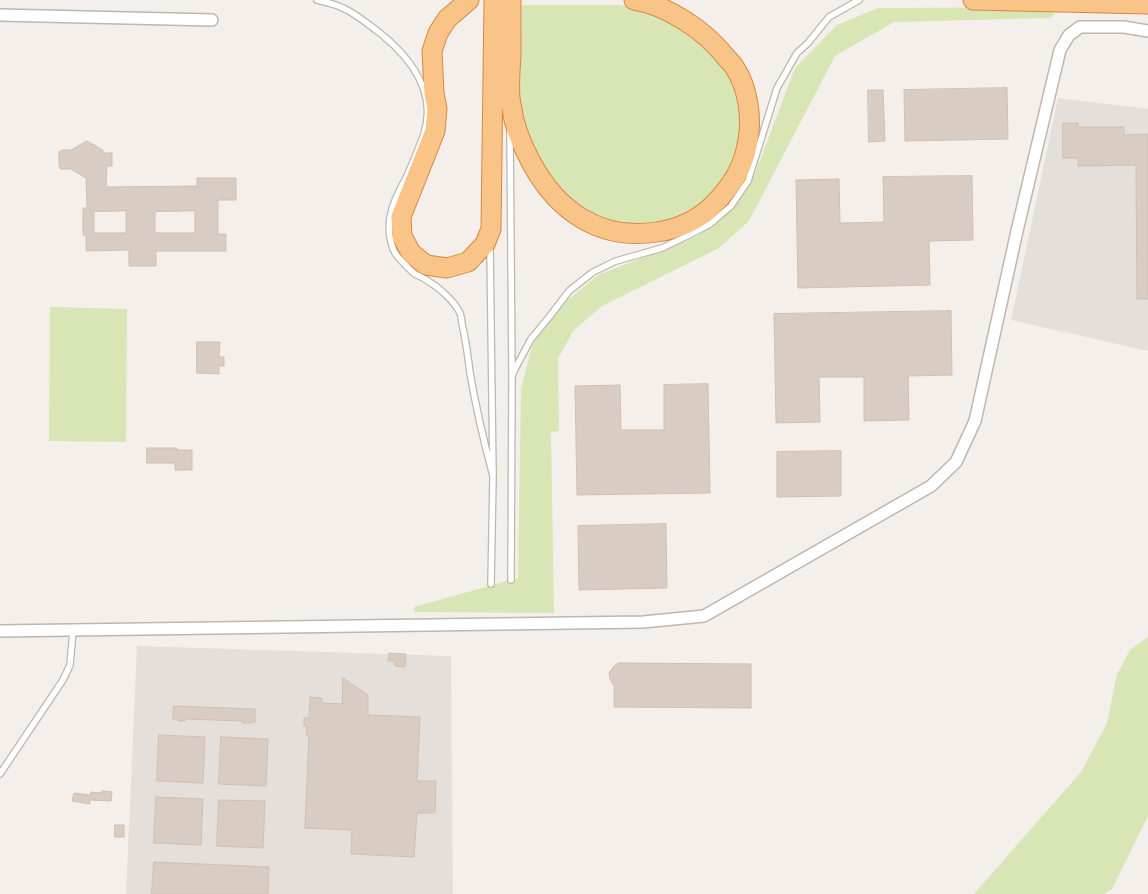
<!DOCTYPE html>
<style>
body{margin:0}
canvas{display:block;background:#f4efea}
</style>
<canvas width="1148" height="894"></canvas>
<script>
const c = document.querySelector('canvas').getContext('2d');
c.lineJoin = 'round';
function fillPath(path, color) {
  c.fillStyle = color;
  c.fill(path, 'evenodd');
}
function trace(path, color, width, dash) {
  c.strokeStyle = color;
  c.lineWidth = width;
  c.lineCap = dash ? 'butt' : 'round';
  c.setLineDash(dash || []);
  c.stroke(path);
}
const industrial = new Path2D(`
 M1058 98 1148 109V351L1011 320Z
 M137 646 451 656 453 894H126Z`);
const green = new Path2D(`
 M522 5H622L641 7 659 13 716 51 739 90 742 152 705 206 662 227 605 225 551 185 524 129 520 94Z
 M1058 7 1051 18 894 22 835 56 749 221 719 248 602 306 573 331 558 359 559 431 551 432 554 613 414 612V607L518 578 521 389 532 346 553 312 598 275 696 237 729 213 754 176 795 68 837 25 878 8Z
 M50 307 127 309 126 442 49 441Z
 M1148 637V816L1112 889 1104 894H974L1081 772 1107 723 1117 674 1130 650Z`);
const building = new Path2D(`
 M1007 88 1008 139 905 141 904 90Z
 M868 90H883L885 141 869 142Z
 M1063 123H1078V127H1124V135L1148 134V299H1137L1136 165 1078 166V158H1063Z
 M87 141 103 150V153H112V166H107L106 187 197 186V178H236V200H218V234H226V251H156V266H129V250L86 251V235H83V208H87L86 178 71 169H61L59 166V152L62 150H71ZM126 211V233H94V212ZM195 211V233H155V212Z
 M972 176 973 240 929 241 930 285 798 288 796 180 839 179 840 223 884 222 883 177Z
 M951 311 952 375 908 376 909 420 864 421V377H819L820 422 776 423 774 314Z
 M197 342H220L219 357H224V366H219V374L197 373Z
 M708 384 710 493 577 495 575 386 620 385 621 430H664V385Z
 M147 448H177V450H192V470H175V463H147Z
 M841 451V496L777 497V452Z
 M666 524 667 588 579 590 578 526Z
 M389 653 406 654 405 667 395 666V661H389Z
 M619 663 751 664V708L614 707V686L610 679 609 673 614 666Z
 M343 678 368 695V715L420 717 417 781H436L435 813H417L414 857 351 854 352 830 305 828 309 735H306L307 726H304V718H309L310 697 322 698V703L342 704Z
 M174 706 255 709V722H251V723H243V721L185 719V721H178L177 719H173Z
 M159 735 205 737 203 783 157 781Z
 M221 737 268 739 266 786 219 784Z
 M102 791 112 792 111 801 90 800V804L72 801 74 793 90 795 91 792 102 793Z
 M156 797 203 799 201 845 154 843Z
 M219 800 265 801 263 848 217 846Z
 M115 825H124V837H115Z
 M154 862 269 867 268 894H152Z`);
const service = new Path2D(`
 M317 0C326 2 335 4 343 8 352 12 360 18 368 24 403 49 439 87 424 134 419 148 413 162 407 176 397 195 386 214 390 237 391 241 392 247 394 251 397 257 410 270 415 274 419 276 424 278 428 281 440 288 454 301 460 313 461 316 462 321 462 324 466 340 468 357 470 373 476 408 484 442 493 476
 M510 132 512 376 511 580
 M490 247 493 476 491 584
 M512 376 516 367 531 339 550 316 569 291 593 272 616 261 662 248 689 235 710 224 731 206 748 181 777 88 797 53 808 43 829 17 859 0
 M0 774 63 680 70 665 73 630`);
const minor = new Path2D(`
 M0 15 212 20
 M0 631 643 622 704 616 931 486 956 462 975 421 1017 231 1060 50 1069 35 1080 27H1124L1148 31`);
const trunk = new Path2D(`
 M469 0 447 19 438 33 432 51 434 93 437 109 435 131 401 217 402 236 411 253 426 265 447 268 468 262 485 244 491 229 494 0
 M511 0C511 19 511 38 511 57 510 70 509 85 510 98 511 105 513 113 514 120 518 135 524 149 531 162 557 211 600 241 657 232 678 229 697 221 713 205 732 186 744 167 748 140 752 117 748 88 735 68 732 63 728 60 725 56 704 30 667 5 634 0
 M973 0 1148 4`);
fillPath(industrial, '#e4dfdb');
fillPath(green, '#d8e6b5');
fillPath(building, '#d8ccc3');
trace(building, '#d0c0b3', 1);
trace(service, '#bfb6ad', 8);
trace(minor, '#bfb6ad', 14);
trace(trunk, '#d68842', 21);
trace(service, '#fff', 5.5);
trace(minor, '#fff', 11);
trace(trunk, '#f8c488', 19);
</script>
